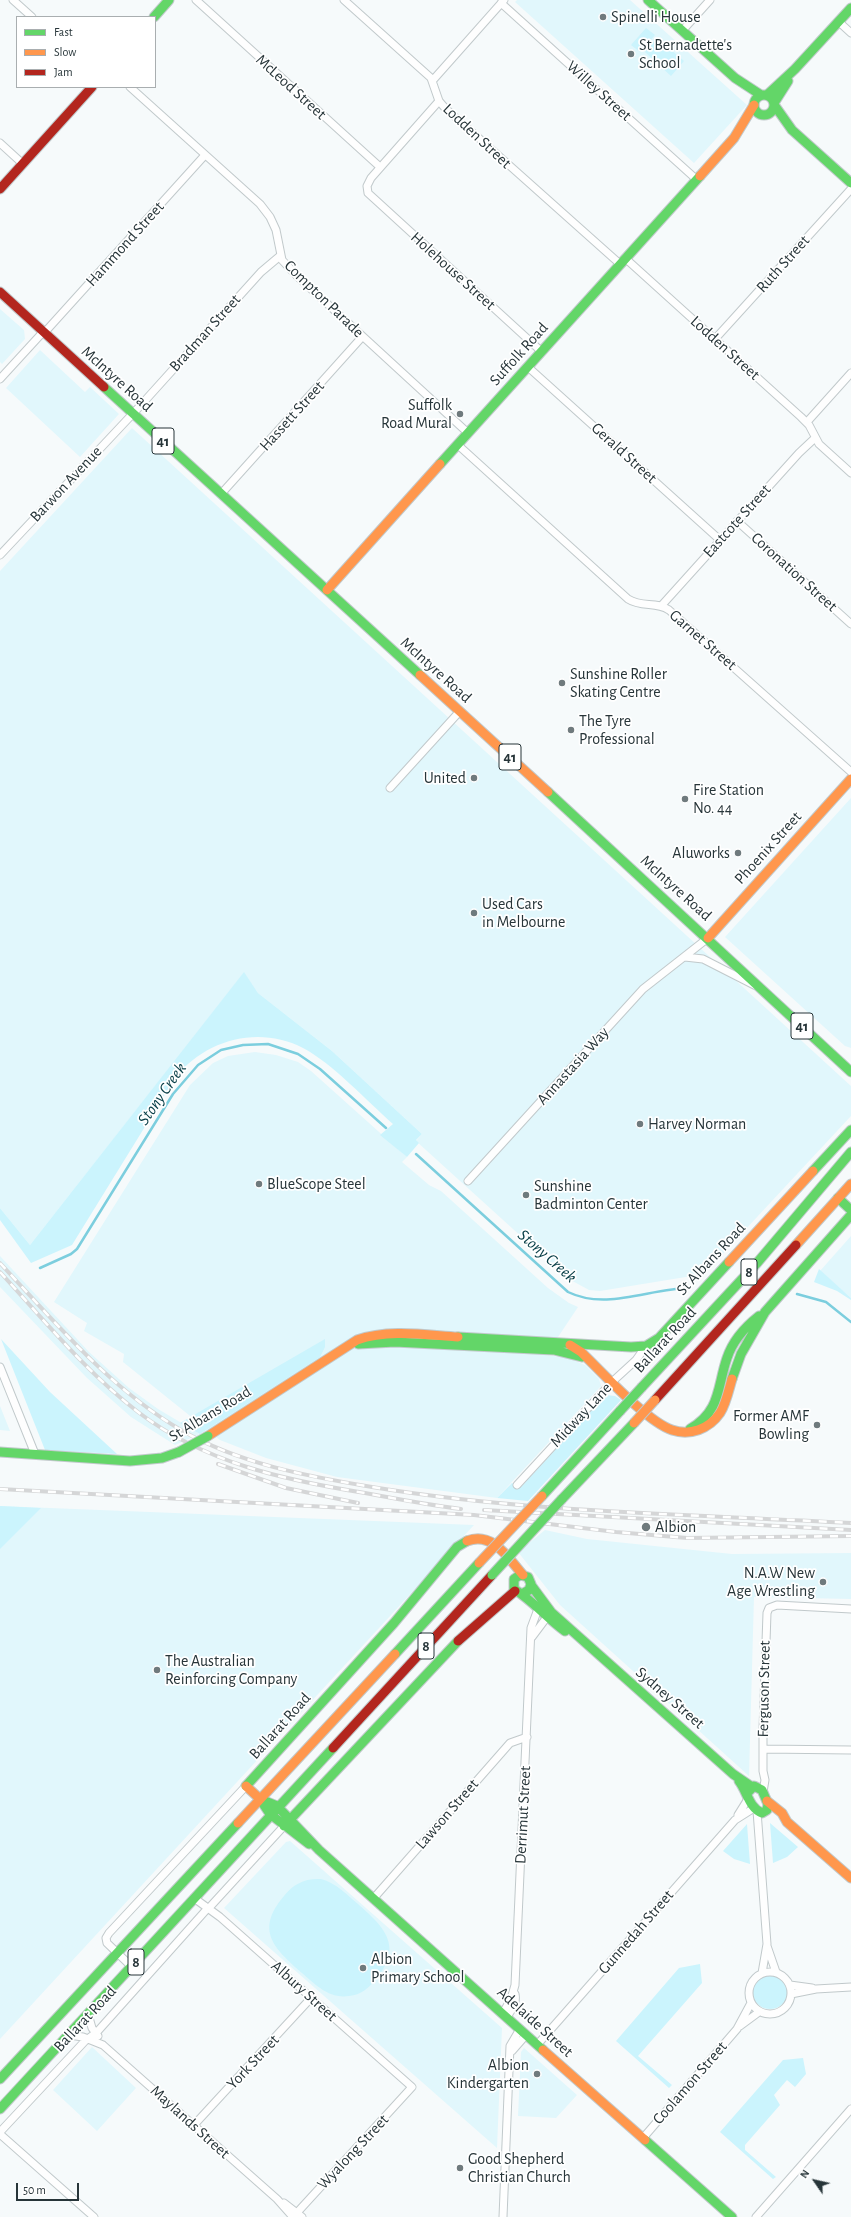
<!DOCTYPE html>
<style>
body{margin:0}
#map{position:relative;width:851px;height:2217px;overflow:hidden;background:#f6fafb;font-family:"Alegreya Sans",sans-serif}
canvas{display:block}
.legend{position:absolute;left:16px;top:16px;width:140px;height:72px;box-sizing:border-box;background:#fff;border:1px solid #a9aeb0;margin:0;padding:5px 7px;list-style:none;font-size:12px;color:#273539}
.legend li{display:flex;align-items:center;gap:8px;height:20px}
.legend b{width:20px;border:1px solid #a9aeb0}
.north{position:absolute;left:795px;top:2161px;width:40px;height:40px;-webkit-text-stroke:3px #fff;paint-order:stroke;rotate:304deg;font-size:11px;font-weight:700;line-height:16px;text-align:center;color:#273539}
.north::after{content:'';display:block;margin:auto;width:14px;height:18px;background:#273539;clip-path:polygon(50% 0,100% 100%,50% 72%,0 100%)}
.scale{position:absolute;left:16px;top:2183px;width:63px;height:18px;box-sizing:border-box;border:2px solid #273539;border-top:0;padding-left:5px;font-size:12px;line-height:14px;white-space:nowrap;color:#273539;-webkit-text-stroke:3px #fff;paint-order:stroke}
</style>
<div id="map">
<canvas width="851" height="2217"></canvas>
<ul class="legend">
<li><b style="height:5px;background:#63d668"></b>Fast</li>
<li><b style="height:5px;background:#ff974d"></b>Slow</li>
<li><b style="height:5px;background:#b3261e"></b>Jam</li>
</ul>
<div class="north">N</div>
<div class="scale">50 m</div>
</div>
<script>
const c = document.querySelector('canvas').getContext('2d');
c.lineJoin = 'round';
function fillPath(path, color) {
  c.fillStyle = color;
  c.fill(path, 'evenodd');
}
function trace(path, color, width, dash) {
  c.strokeStyle = color;
  c.lineWidth = width;
  c.lineCap = dash ? 'butt' : 'round';
  c.setLineDash(dash || []);
  c.stroke(path);
}
function write(font, color, halo, rows, align = 'center') {
  c.font = font + ' "Alegreya Sans",sans-serif';
  c.lineWidth = 3.5;
  c.setLineDash([]);
  c.textBaseline = 'middle';
  c.strokeStyle = halo;
  c.fillStyle = color;
  for (const [text, x, y, turn = 0] of rows) {
    c.save();
    c.translate(x, y);
    c.rotate((+turn || 0) * Math.PI / 180);
    c.textAlign = isNaN(turn) ? turn : align;
    if (halo) c.strokeText(text, 0, 0);
    c.fillText(text, 0, 0);
    c.restore();
  }
}
const built = new Path2D(`
 M517 0H630L747 105 694 163 515 2Z
 M0 309 24 330 25 339 2 364 0 362Z
 M40 350 85 392 90 387 119 414 80 457 6 388Z
 M132 428 851 1086V1116L704 1274 600 1291 589 1290 567 1278 416 1141 422 1134 332 1051 258 993 244 973 30 1245 0 1208V571Z
 M851 798V1048L845 1046 725 937Z
 M255 1052 276 1055 298 1062 311 1071 407 1157 402 1162 429 1185 441 1191 548 1288 569 1303 578 1307 546 1355 569 1358 585 1365 599 1379 601 1386 497 1498 337 1477 266 1458 220 1440 123 1362 124 1354 84 1331 87 1323 54 1302 190 1085 213 1063 228 1056Z
 M851 1236V1298L820 1271Z
 M0 1256 89 1352 129 1388 158 1409 200 1434 175 1445 131 1417 87 1378 0 1287Z
 M0 1406 10 1431 0 1430Z
 M0 1506 474 1525 0 2039Z
 M545 1530 587 1539 732 1554 851 1553V1599L754 1597 749 1776 560 1605 518 1552Z
 M290 1841 502 2028 497 2148 224 1908 286 1842Z
 M92 2047 136 2088 97 2131 53 2090Z
 M524 2048 577 2095 556 2118 518 2116 521 2052Z`);
const green = new Path2D(`
 M646 28 655 35 640 52 631 45Z
 M657 38 684 61 671 76 645 52Z
 M244 972 258 993 332 1051 422 1134 416 1140 419 1143 407 1157 380 1135 393 1124C368 1102 332 1063 303 1048 258 1025 205 1040 175 1078L72 1245 31 1263 0 1220V1208L30 1245Z
 M819 1269 851 1298V1300L837 1291 814 1282Z
 M1 1339 50 1392 117 1454 45 1450Z
 M325 1339V1347L320 1357 200 1434 180 1423Z
 M606 1395 615 1396 621 1400 528 1501 497 1498 512 1483 521 1487Z
 M0 1506 41 1508 0 1549Z
 M770 1823 798 1847 787 1857 773 1863Z
 M747 1824 750 1864 734 1859 723 1851Z
 M321 1879C336 1883 346 1894 358 1904 384 1927 404 1946 376 1979 369 1988 361 1995 349 1996 329 1999 316 1985 302 1973 275 1949 254 1931 284 1896 293 1884 305 1878 321 1879Z
 M700 1964 702 1983 638 2056 672 2085 669 2088 616 2041 679 1968Z
 M752 1991a18 18 0 1 1 36 0a18 18 0 1 1-36 0Z
 M803 2058 806 2074 795 2087 787 2080 774 2095 780 2105 745 2145V2150L776 2177 773 2179 720 2132 783 2060Z`);
const stream = new Path2D(`
 M416 1154 568 1292C607 1311 650 1288 690 1288
 M40 1268 71 1254 77 1249 173 1094 198 1065 221 1050 243 1045 268 1044 298 1054 320 1069 386 1128
 M797 1294 826 1302 851 1322`);
const street = new Path2D(`
 M13 0 32 17
 M196 0 380 167
 M344 0 431 78 439 101 445 108 620 264
 M501 3 696 179
 M839 22 851 33
 M682 31 710 0
 M433 80 504 0
 M130 87 260 204 270 217 276 230 282 260 297 276 468 433
 M439 101 371 178 367 186 368 193 542 352
 M0 143 23 164
 M625 258 801 417 809 425 819 444 851 473
 M45 332 205 155
 M715 339 851 189
 M528 367 720 540
 M0 379 44 331
 M807 422 851 373
 M458 445 628 599C642 608 656 601 669 610L851 772
 M221 494 362 337
 M737 521 851 624
 M0 555 141 405 261 272 280 256
 M662 605 799 453 815 438
 M390 788 460 711
 M685 957 703 959 754 985
 M468 1181 643 989 708 938
 M0 1367 35 1454
 M517 1485 612 1382 636 1360 646 1346
 M532 1637 550 1613
 M764 1749 851 1750
 M763 1792 765 1780 763 1771V1729L767 1613 769 1608 777 1605 851 1609
 M757 1811 767 1944 762 1973
 M738 1815 748 1799
 M194 1898 220 1917 412 2087 293 2217
 M373 1899 510 1743 527 1737
 M208 1909 284 1826
 M767 1946 776 1972
 M132 1967 107 1943 106 1938 109 1933 246 1786
 M749 1993a21 21 0 1 1 42 0a21 21 0 1 1-42 0Z
 M790 1985 812 1988
 M791 1994 816 1989 851 1987
 M503 2013 511 1999 515 1985 531 1628 538 1609
 M88 2014 92 2028 98 2036
 M507 2017C512 2009 517 2003 515 1994
 M740 2026 759 2012
 M69 2035 83 2037 103 2045 277 2199 293 2217
 M537 2045 735 1820 754 1808
 M512 2051 526 2035
 M194 2125 311 1998
 M0 2132 85 2041 97 2032 207 1909
 M0 2134 94 2217
 M643 2138 737 2029 751 2003
 M284 2203 302 2217
 M503 2217 510 2046 520 2029
 M756 2217 851 2109`);
const fast = new Path2D(`
 M648 0 735 78 761 95
 M154 17 169 0
 M754 105a10 10 0 1 1 20 0a10 10 0 1 1-20 0Z
 M767 95 795 69 851 8
 M774 103 788 81
 M775 106 792 130 851 183
 M104 387 420 675
 M440 464 700 176
 M548 792 851 1072
 M813 1171 851 1130
 M838 1198 851 1210
 M458 1337 631 1347 646 1346 659 1338 729 1262
 M358 1344 395 1342 554 1350 582 1357
 M732 1379 741 1354 765 1312 851 1215
 M642 1387 757 1263 851 1152
 M690 1429C721 1411 717 1387 727 1358 733 1340 745 1327 759 1316
 M0 1452 130 1461 162 1458 179 1452
 M542 1496 620 1411
 M562 1499 634 1423
 M531 1585 551 1612 733 1774 752 1787
 M522 1594 529 1590 531 1584 528 1577 520 1575 514 1579V1589C533 1601 547 1618 565 1631
 M395 1654 479 1563
 M739 1781C747 1791 749 1808 762 1813L767 1810 768 1804 762 1790 754 1786 748 1792
 M246 1786 394 1623 457 1547 467 1541
 M260 1799 277 1806 319 1850 543 2050
 M260 1799 270 1814 309 1844
 M284 1826 458 1641
 M0 2079 238 1823
 M0 2109 333 1748
 M645 2140 732 2217`);
const slow = new Path2D(`
 M700 176 734 138 754 105
 M327 590 440 464
 M420 675 548 792
 M708 938 851 779
 M796 1245 851 1184
 M729 1262 813 1171
 M570 1345 581 1352C601 1371 647 1422 672 1430 690 1436 709 1429 720 1413 726 1404 729 1389 732 1379
 M208 1436 357 1340C389 1329 425 1335 458 1337
 M467 1541C493 1531 508 1558 523 1575
 M246 1786 260 1799
 M767 1801 782 1813 787 1822 851 1878
 M238 1823 395 1654
 M543 2050 645 2140`);
const jam = new Path2D(`
 M0 189 92 87
 M0 292 104 387
 M655 1400 796 1245
 M458 1641 515 1591
 M333 1748 492 1575`);
const rail = new Path2D(`
 M0 1263C56 1323 109 1388 181 1430 240 1464 306 1476 372 1487 530 1513 691 1514 851 1523
 M0 1272C44 1320 86 1372 138 1412 205 1463 284 1480 365 1493 397 1499 429 1505 461 1509
 M218 1464 286 1488 358 1503
 M0 1489 474 1515 616 1532 687 1538 851 1536
 M484 1510 851 1530`);
const fastBridge = new Path2D(`
 M620 1411 642 1387
 M179 1452 208 1436
 M492 1575 562 1499`);
const slowBridge = new Path2D(`
 M634 1423 655 1400
 M479 1563 542 1496`);
const markers = [
 [603,17,4,"#6f7a7d"],
 [631,54,4,"#6f7a7d"],
 [460,414,4,"#6f7a7d"],
 [562,683,4,"#6f7a7d"],
 [571,730,4,"#6f7a7d"],
 [474,778,4,"#6f7a7d"],
 [685,799,4,"#6f7a7d"],
 [738,853,4,"#6f7a7d"],
 [474,913,4,"#6f7a7d"],
 [640,1124,4,"#6f7a7d"],
 [259,1184,4,"#6f7a7d"],
 [526,1195,4,"#6f7a7d"],
 [817,1425,4,"#6f7a7d"],
 [646,1527,5,"#6f7a7d"],
 [823,1582,4,"#6f7a7d"],
 [157,1670,4,"#6f7a7d"],
 [363,1968,4,"#6f7a7d"],
 [537,2074,4,"#6f7a7d"],
 [460,2168,4,"#6f7a7d"]
];
const shields = [
 [163,441,22],
 [510,757,22],
 [802,1026,22],
 [749,1272,16],
 [426,1646,16],
 [136,1962,16]
];
const shieldNames = [
 ["41",163,441],
 ["41",510,757],
 ["41",802,1026],
 ["8",749,1272],
 ["8",426,1646],
 ["8",136,1962]
];
const poiNames = [
 ["Spinelli House",611,17],
 ["St Bernadette's",639,45],
 ["School",639,63],
 ["Suffolk",452,405,"right"],
 ["Road Mural",452,423,"right"],
 ["Sunshine Roller",570,674],
 ["Skating Centre",570,692],
 ["The Tyre",579,721],
 ["Professional",579,739],
 ["United",466,778,"right"],
 ["Fire Station",693,790],
 ["No. 44",693,808],
 ["Aluworks",730,853,"right"],
 ["Used Cars",482,904],
 ["in Melbourne",482,922],
 ["Harvey Norman",648,1124],
 ["BlueScope Steel",267,1184],
 ["Sunshine",534,1186],
 ["Badminton Center",534,1204],
 ["Former AMF",809,1416,"right"],
 ["Bowling",809,1434,"right"],
 ["Albion",655,1527],
 ["N.A.W New",815,1573,"right"],
 ["Age Wrestling",815,1591,"right"],
 ["The Australian",165,1661],
 ["Reinforcing Company",165,1679],
 ["Albion",371,1959],
 ["Primary School",371,1977],
 ["Albion",529,2065,"right"],
 ["Kindergarten",529,2083,"right"],
 ["Good Shepherd",468,2159],
 ["Christian Church",468,2177]
];
const streetNames = [
 ["McLeod Street",291,87,42],
 ["Willey Street",599,91,42],
 ["Lodden Street",477,136,43],
 ["Hammond Street",125,244,-48],
 ["Ruth Street",783,264,-48],
 ["Holehouse Street",453,271,42],
 ["Compton Parade",324,299,44],
 ["Bradman Street",205,333,-48],
 ["Lodden Street",725,348,42],
 ["Suffolk Road",519,354,-48],
 ["McIntyre Road",117,379,42],
 ["Hassett Street",292,416,-48],
 ["Gerald Street",624,453,42],
 ["Barwon Avenue",66,484,-47],
 ["Eastcote Street",737,521,-48],
 ["Coronation Street",794,572,42],
 ["Garnet Street",703,640,41],
 ["McIntyre Road",436,670,42],
 ["Phoenix Street",768,848,-48],
 ["McIntyre Road",676,888,42],
 ["Annastasia Way",573,1066,-48],
 ["St Albans Road",711,1259,-47],
 ["Ballarat Road",665,1340,-47],
 ["St Albans Road",210,1414,-31],
 ["Midway Lane",581,1415,-47],
 ["Ferguson Street",764,1689,-89],
 ["Sydney Street",670,1698,41],
 ["Ballarat Road",280,1726,-48],
 ["Lawson Street",447,1814,-49],
 ["Derrimut Street",523,1815,-87],
 ["Gunnedah Street",636,1932,-49],
 ["Albury Street",304,1991,42],
 ["Ballarat Road",85,2019,-47],
 ["Adelaide Street",535,2022,42],
 ["York Street",253,2062,-47],
 ["Coolamon Street",690,2083,-49],
 ["Maylands Street",190,2122,42],
 ["Wyalong Street",353,2152,-47]
];
const waterNames = [
 ["Stony Creek",162,1094,-55],
 ["Stony Creek",547,1256,41]
];
fillPath(built, '#e1f7fc');
fillPath(green, '#cbf4fd');
trace(stream, '#7ccede', 2.5);
trace(street, '#c1c9cb', 9);
trace(fast, '#c1c9cb', 11);
trace(slow, '#c1c9cb', 11);
trace(jam, '#c1c9cb', 11);
trace(street, '#fefefe', 7);
trace(fast, '#63d668', 9);
trace(slow, '#ff974d', 9);
trace(jam, '#b3261e', 9);
trace(rail, '#d5d6d7', 4);
trace(rail, '#fff', 2.5, [8]);
trace(fastBridge, '#c1c9cb', 11, []);
trace(slowBridge, '#c1c9cb', 11, []);
trace(fastBridge, '#63d668', 9);
trace(slowBridge, '#ff974d', 9);
for (const [x, y, r, color] of markers) {
  const dot = new Path2D();
  dot.arc(x, y, r, 0, 2 * Math.PI);
  c.fillStyle = color;
  c.fill(dot);
  trace(dot, '#fff', 1.5);
}
for (const [x, y, w] of shields) {
  const box = new Path2D();
  box.roundRect(x - w / 2, y - 13, w, 26, 3);
  c.fillStyle = '#fff';
  c.fill(box);
  trace(box, '#273539', 1);
}
write('bold 15px', '#273539', null, shieldNames);
write('16px', '#273539', '#fff', poiNames, 'left');
write('16px', '#273539', '#fff', streetNames);
write('italic 17px', '#063d46', '#fff', waterNames);
</script>
